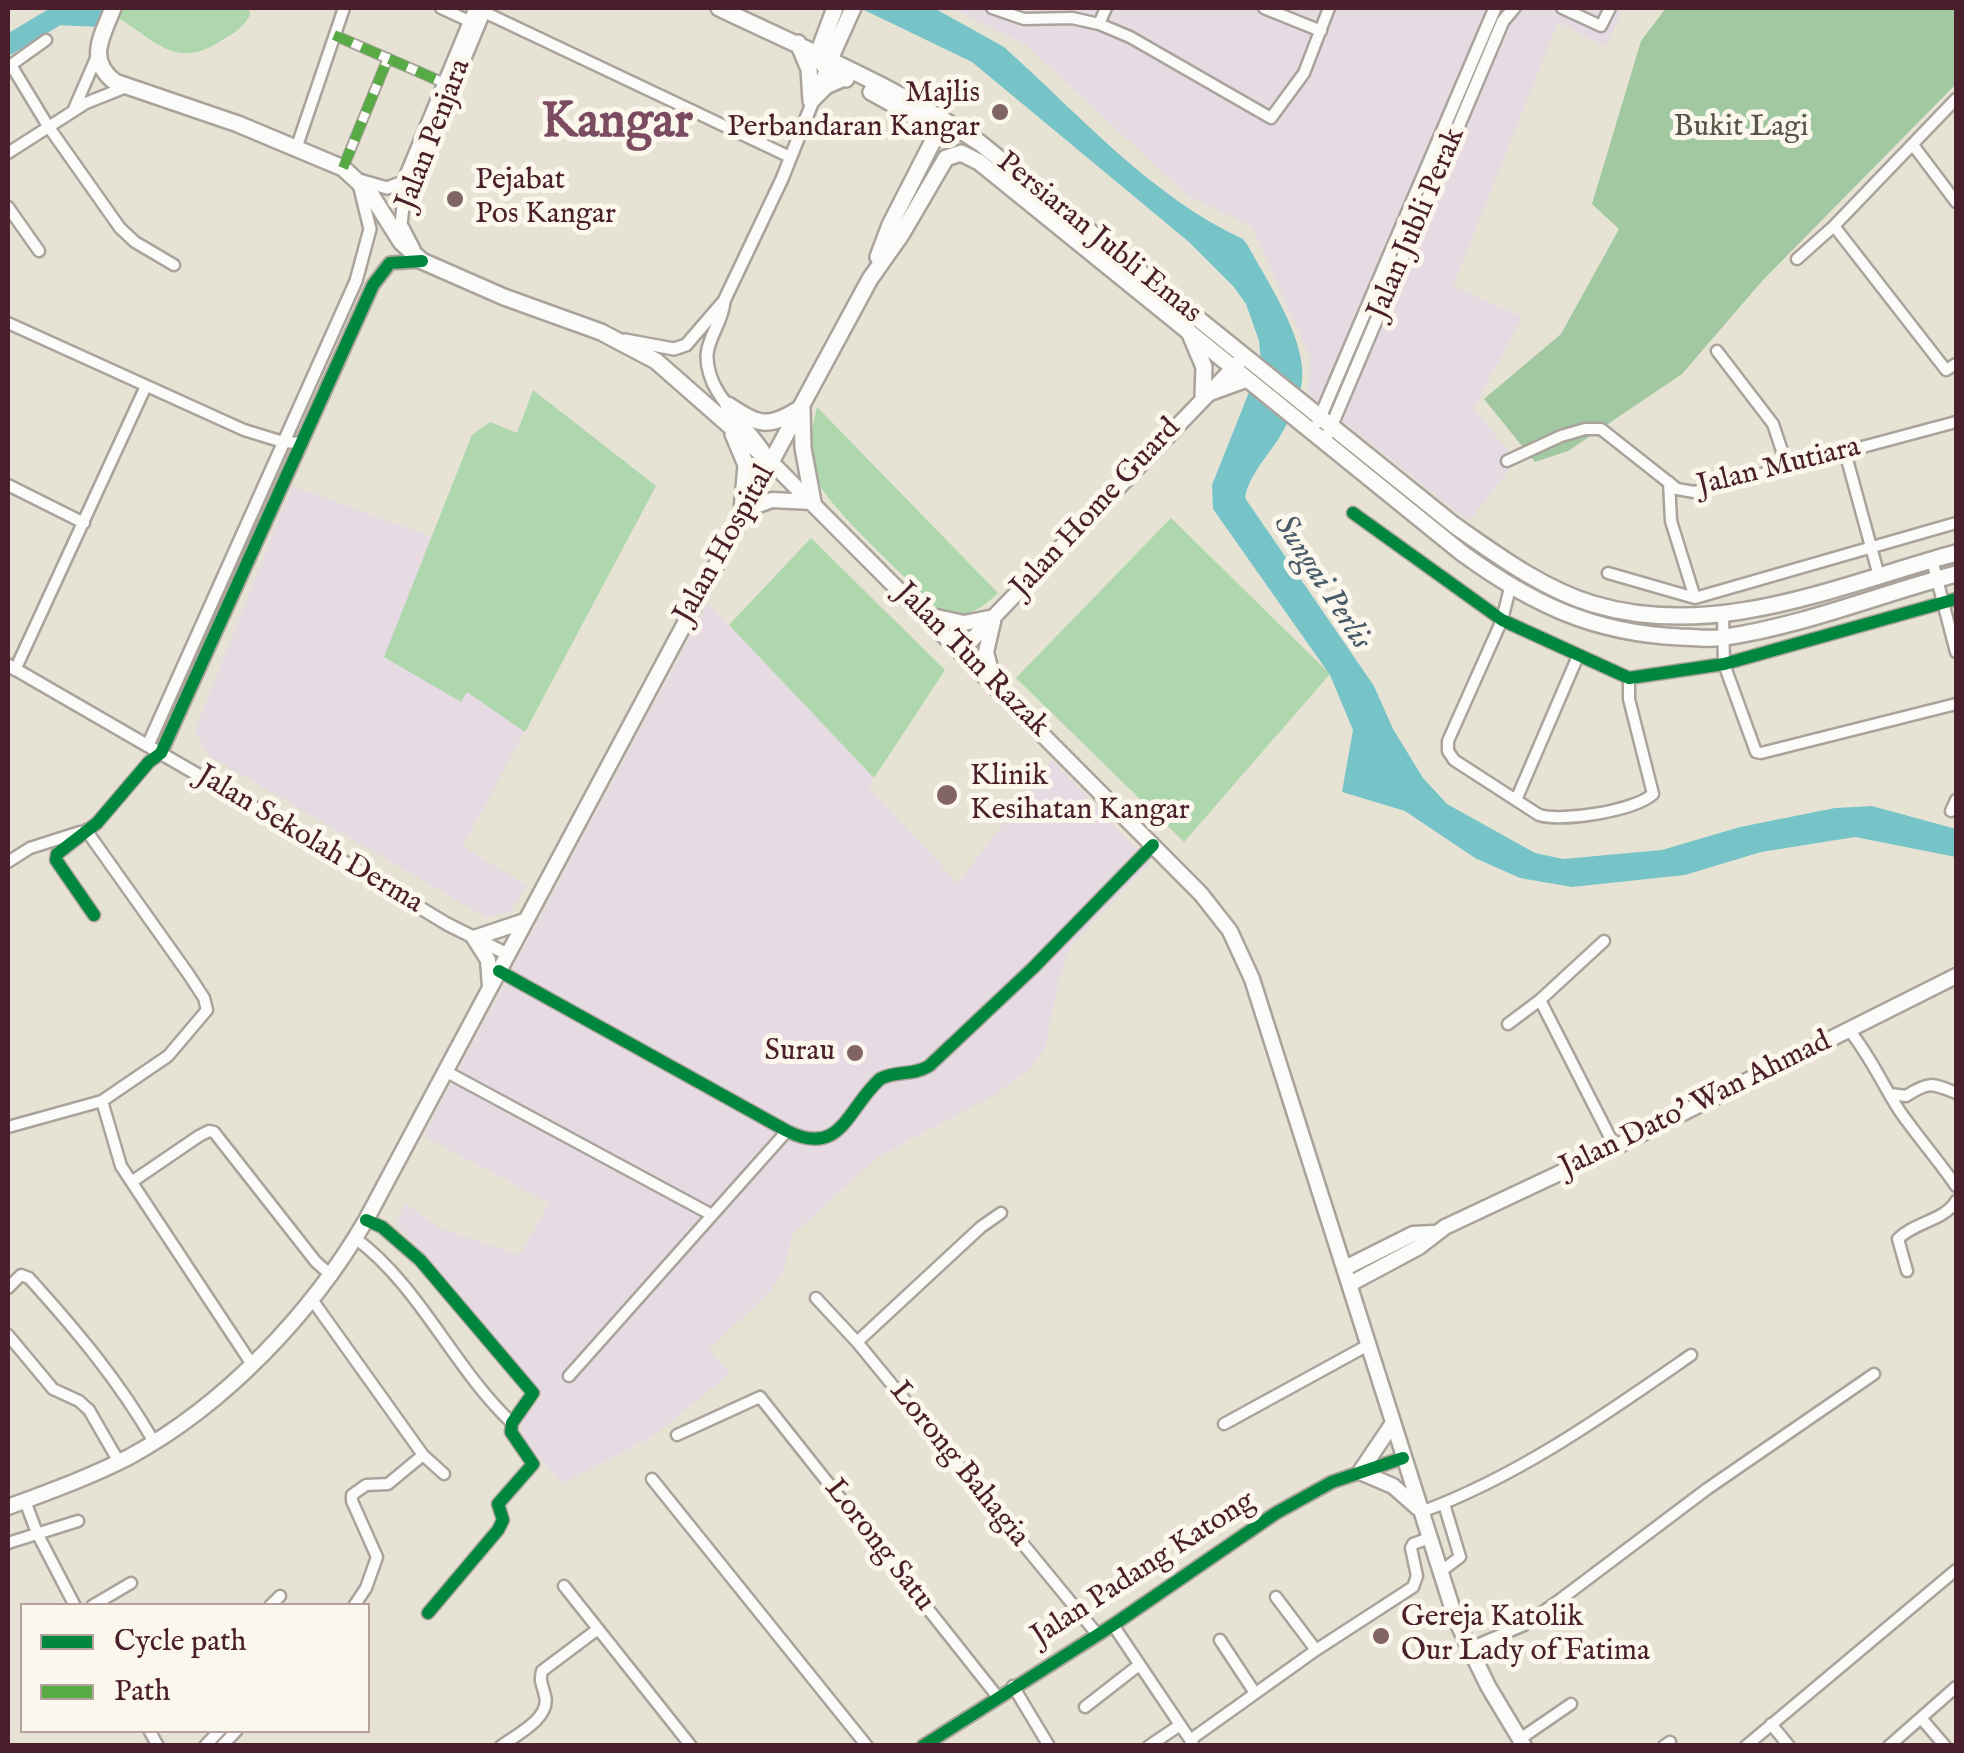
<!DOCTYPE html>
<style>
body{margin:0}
#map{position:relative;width:1964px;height:1753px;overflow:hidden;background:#e6e3d4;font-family:"IM FELL English",serif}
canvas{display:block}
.frame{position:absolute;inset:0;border:10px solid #4a1f2b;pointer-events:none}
.legend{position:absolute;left:20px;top:1603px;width:350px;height:130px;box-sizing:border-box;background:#fbf7ec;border:2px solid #b4a19f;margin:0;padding:12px 18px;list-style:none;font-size:30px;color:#4a1f2b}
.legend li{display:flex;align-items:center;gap:20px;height:50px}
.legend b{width:50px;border:2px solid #b4a19f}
</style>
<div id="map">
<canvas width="1964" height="1753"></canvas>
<div class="frame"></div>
<ul class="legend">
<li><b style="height:12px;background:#00873e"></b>Cycle path</li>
<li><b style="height:12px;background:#57aa44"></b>Path</li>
</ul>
</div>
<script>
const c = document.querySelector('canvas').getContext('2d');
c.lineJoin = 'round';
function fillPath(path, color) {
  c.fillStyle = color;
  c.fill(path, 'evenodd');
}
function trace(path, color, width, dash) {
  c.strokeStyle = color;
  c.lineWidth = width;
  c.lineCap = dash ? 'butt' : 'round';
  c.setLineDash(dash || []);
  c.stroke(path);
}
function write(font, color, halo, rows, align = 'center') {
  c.font = font + ' "IM FELL English",serif';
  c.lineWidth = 10;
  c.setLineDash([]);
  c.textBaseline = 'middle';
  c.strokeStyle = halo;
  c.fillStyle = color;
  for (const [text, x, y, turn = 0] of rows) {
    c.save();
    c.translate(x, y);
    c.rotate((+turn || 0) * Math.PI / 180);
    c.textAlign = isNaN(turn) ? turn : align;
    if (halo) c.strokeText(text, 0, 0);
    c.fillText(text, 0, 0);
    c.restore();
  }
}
const built = new Path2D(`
 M951 8H1623L1606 47 1558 22 1453 286 1522 317 1474 408 1516 461 1469 521 1308 394 1310 357 1252 227 1187 195 1025 44Z
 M533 390 656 486 463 846 527 886 510 912 487 918 208 755 195 730 292 486 432 537 472 435 490 422 517 433Z
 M708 603 874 778 868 787 958 883 1052 760 1150 863 1071 945 1059 979 1045 1048 1029 1070 991 1097 878 1157 792 1235 784 1270 771 1290 709 1350 730 1373 654 1436 562 1483 522 1438 521 1422 542 1396 451 1284 397 1225 404 1202 437 1227 520 1255 549 1203 423 1136Z`);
const green = new Path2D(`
 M121 8H249L250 15C243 29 232 34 219 42 176 70 153 39 117 17Z
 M533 390 656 486 525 732 467 692 461 702 384 657 472 435 490 422 517 433Z
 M817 407 998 593C981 610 960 623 937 608 911 582 825 505 815 476 807 454 811 430 817 407Z
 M1171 518 1330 674 1184 842 1016 678Z
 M811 538 945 670 874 778 729 625Z`);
const forest = new Path2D(`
 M1666 8H1956V84L1763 280 1682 374 1568 451 1535 462 1484 399 1561 334 1619 229 1592 204 1641 41Z`);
const water = new Path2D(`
 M860 8H934L1004 47C1080 115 1150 196 1243 239L1248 246C1267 281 1307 340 1302 381 1300 400 1289 421 1279 438 1267 457 1249 475 1245 498L1374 686 1393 729 1423 778 1447 804 1535 853 1563 859 1662 850 1740 827 1835 808 1872 806 1956 829V857L1855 837 1761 852 1685 875 1572 887 1520 878 1475 858 1405 811 1342 792 1353 730 1330 675 1213 509 1212 485 1261 362 1259 341 1246 304 1234 287 1189 242 972 62Z`);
const river = new Path2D(`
 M8 45 58 15 100 17`);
const pedestrian = new Path2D(`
 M334 35 442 82
 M343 168 388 58`);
const minor = new Path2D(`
 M441 8 469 21
 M992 8 1024 19 1072 18 1099 24 1130 37 1271 118 1304 73 1329 8
 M1264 8 1321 31
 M1562 8 1601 26 1610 8
 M484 12 790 157
 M1099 24 1106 8
 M46 40 11 65 48 126 120 228 135 242 174 265
 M74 109 97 56
 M1913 145 1956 202
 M296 149 344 8
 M8 153 86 103 126 87
 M8 207 39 251
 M1834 226 1946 370 1956 364
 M1797 259 1834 226 1956 99
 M8 323 244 430 283 442 302 443
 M1717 351 1773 424 1787 466
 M1845 452 1879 576
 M1507 461 1561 436 1585 429H1601L1677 489 1694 492 1956 422
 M1669 482 1671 521 1695 598
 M8 485 84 523
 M1353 513 1502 620 1629 678 1724 664 1956 599
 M1932 560 1956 652
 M1608 573 1695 598 1956 523
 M1510 588 1502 620 1448 741V751L1454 760 1539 815C1563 822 1634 811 1653 794L1629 699V678
 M1723 615 1724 664 1756 752 1761 753 1956 704
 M15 670 146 386
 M1516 800 1578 656
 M1951 811 1956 800
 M8 862 30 848 80 832
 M94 915 56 860 57 854 97 823 149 762 161 753
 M1604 941 1540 1000 1615 1147
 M499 971 787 1131C841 1158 846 1110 880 1079 896 1070 913 1076 929 1066L1033 968 1153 845
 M1508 1024 1540 1000
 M1849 1030C1871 1057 1881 1082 1899 1110 1917 1136 1938 1160 1956 1186
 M445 1071 712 1215
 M1890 1094 1906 1096C1929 1081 1932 1083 1956 1093
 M102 1101 121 1166 251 1363
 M8 1127 102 1101 168 1056 207 1010 204 998 189 975 86 830
 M133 1181 199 1136 209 1131 214 1132 316 1262 332 1276
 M366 1220 382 1227 420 1260 533 1393 512 1423 511 1432 533 1464 498 1504 503 1520 498 1530 428 1613
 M355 1238C420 1286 452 1366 512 1423
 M1907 1271 1898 1239C1914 1222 1944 1221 1956 1201
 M8 1288 21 1275 29 1278C76 1330 119 1381 154 1442
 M816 1298 857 1342 1097 1634
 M313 1301 423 1455 444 1474
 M8 1335 53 1389 79 1401 89 1410 119 1462
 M857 1342 981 1227 1001 1213
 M569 1376 787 1131
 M1224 1424 1370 1344
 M677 1435 760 1397 997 1696
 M652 1479 867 1746
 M25 1501 37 1533 75 1606
 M1421 1512C1519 1476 1606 1414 1691 1355
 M8 1543 78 1521
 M1440 1572 1460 1557 1444 1504
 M564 1586 691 1746
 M1276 1597 1316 1650
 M92 1606 131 1583
 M270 1606 280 1596
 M354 1606 366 1588 377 1557 352 1501V1495L366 1485 388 1484 423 1455
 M1113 1625 1193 1744
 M1220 1640 1255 1693
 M1470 1648 1524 1625 1557 1602 1707 1489 1874 1374
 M1013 1686 1049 1746
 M1085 1707 1139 1665
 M1921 1718 1945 1746
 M1771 1724 1789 1746
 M149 1730 158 1746
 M1520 1739 1571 1704
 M1190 1740 1316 1650 1413 1587 1417 1576 1411 1548 1413 1544 1429 1538
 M205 1746 220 1730
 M222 1746 237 1730
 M501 1746C516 1735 551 1718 545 1696 543 1685 539 1683 542 1671L598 1629
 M1149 1746 1180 1725
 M1664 1746 1670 1742
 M1746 1746 1956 1570
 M1889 1746 1956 1687`);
const tertiary = new Path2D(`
 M359 180 387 188 403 182 475 8
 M414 249 401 224 403 207 486 8
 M625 340 674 349 686 345 724 301
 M1318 422 1495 8
 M1328 434 1503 21 1514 8
 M764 451C745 421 706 394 707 355 708 337 723 321 724 301L782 179 826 68
 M8 665 245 802 447 924 507 954
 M148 745 356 281 370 229 359 184
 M161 753 373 285 390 263 422 261
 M923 1746 1113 1625 1276 1513 1332 1482 1403 1458`);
const secondary = new Path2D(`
 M742 511 772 500 812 502
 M927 615 964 623 994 617
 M993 622 986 652 993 679
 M961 651 1238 363
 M490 987 488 960 474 938 525 921
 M1345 1268 1413 1234 1433 1233
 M1350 1284 1419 1247 1445 1227 1615 1147 1956 976
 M1393 1423 1360 1472 1393 1486 1418 1508
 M8 1507C48 1492 90 1477 129 1457 225 1405 312 1313 366 1220L771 462 1201 894 1230 931 1252 979 1456 1620 1488 1686 1524 1746`);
const primary = new Path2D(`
 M113 8C102 37 86 59 115 82L238 124 343 168 370 193 401 242 422 261 504 297 601 332 656 361 771 462 870 279 901 235 946 158 961 153 979 162 1462 553C1532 604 1593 633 1680 637 1695 637 1712 640 1726 637 1805 625 1880 594 1956 574
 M719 8C807 50 898 88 980 143L1454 525C1497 555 1543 589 1593 604 1716 641 1839 585 1956 553
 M835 8 817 56 826 68 846 79
 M798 43 809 69 811 101
 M826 68 853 8
 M871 92 925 122 934 139 890 225 878 257
 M811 101 826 86 844 78
 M1190 334 1204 367 1203 395 1247 379
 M728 405C759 425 767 429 799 409
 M802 407 803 448 813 502
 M733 434 746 465 742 511`);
const quiet = new Path2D(`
 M334 35 442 82
 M343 168 388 58`);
const cycleway = new Path2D(`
 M1353 513 1502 620 1629 678 1724 664 1956 599
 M94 915 56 860 57 854 97 823 149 762 161 753 373 285 390 263 422 261
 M499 971 787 1131C841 1158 846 1110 880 1079 896 1070 913 1076 929 1066L1033 968 1153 845
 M366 1220 382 1227 420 1260 533 1393 512 1423 511 1432 533 1464 498 1504 503 1520 498 1530 428 1613
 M923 1746 1113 1625 1276 1513 1332 1482 1403 1458`);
const markers = [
 [1000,112,10,"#816466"],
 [455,199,10,"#816466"],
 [947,795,12,"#816466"],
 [855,1053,10,"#816466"],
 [1381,1636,10,"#816466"]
];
const poiNames = [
 ["Majlis",980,95,"right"],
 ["Perbandaran Kangar",980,129,"right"],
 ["Pejabat",475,182],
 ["Pos Kangar",475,216],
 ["Klinik",970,778],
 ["Kesihatan Kangar",970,812],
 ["Surau",835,1053,"right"],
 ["Gereja Katolik",1401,1619],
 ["Our Lady of Fatima",1401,1653]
];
const parkNames = [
 ["Bukit Lagi",1741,129]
];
const streetNames = [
 ["Jalan Penjara",435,135,-69],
 ["Jalan Jubli Perak",1418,224,-67],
 ["Persiaran Jubli Emas",1098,239,39],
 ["Jalan Mutiara",1779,468,-14],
 ["Jalan Home Guard",1097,509,-47],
 ["Jalan Hospital",726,545,-61],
 ["Jalan Tun Razak",971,661,45],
 ["Jalan Sekolah Derma",309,841,31],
 ["Jalan Dato' Wan Ahmad",1696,1106,-26],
 ["Lorong Bahagia",958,1465,51],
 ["Lorong Satu",878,1546,52],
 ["Jalan Padang Katong",1144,1570,-33]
];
const waterNames = [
 ["Sungai Perlis",1321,583,57]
];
const townNames = [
 ["Kangar",617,126]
];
fillPath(built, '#e6dae3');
fillPath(green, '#aed7ad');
fillPath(forest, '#a1c8a1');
fillPath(water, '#77c4c8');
trace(river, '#77c4c8', 20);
trace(pedestrian, '#aaa39c', 12);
trace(minor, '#aaa39c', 15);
trace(tertiary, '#aaa39c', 16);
trace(secondary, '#aaa39c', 19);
trace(primary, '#aaa39c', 20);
trace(pedestrian, '#fbfbf9', 8);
trace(minor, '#fbfbf9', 10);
trace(tertiary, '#fbfbf9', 11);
trace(secondary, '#fbfbf9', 14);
trace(primary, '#fbfbf9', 15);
trace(quiet, '#57aa44', 10, [20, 10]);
trace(cycleway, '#00873e', 12);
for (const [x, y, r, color] of markers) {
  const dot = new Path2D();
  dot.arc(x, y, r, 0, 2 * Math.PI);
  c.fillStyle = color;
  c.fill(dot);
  trace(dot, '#fbf7ec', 4);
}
write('30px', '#4a1f2b', '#fbf7ec', poiNames, 'left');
write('30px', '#5a5448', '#fbf7ec', parkNames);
write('30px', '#4a1f2b', '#fbf7ec', streetNames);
write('italic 32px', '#495b68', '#fbf7ec', waterNames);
write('bold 50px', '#7b4c61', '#fbf7ec', townNames);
</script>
